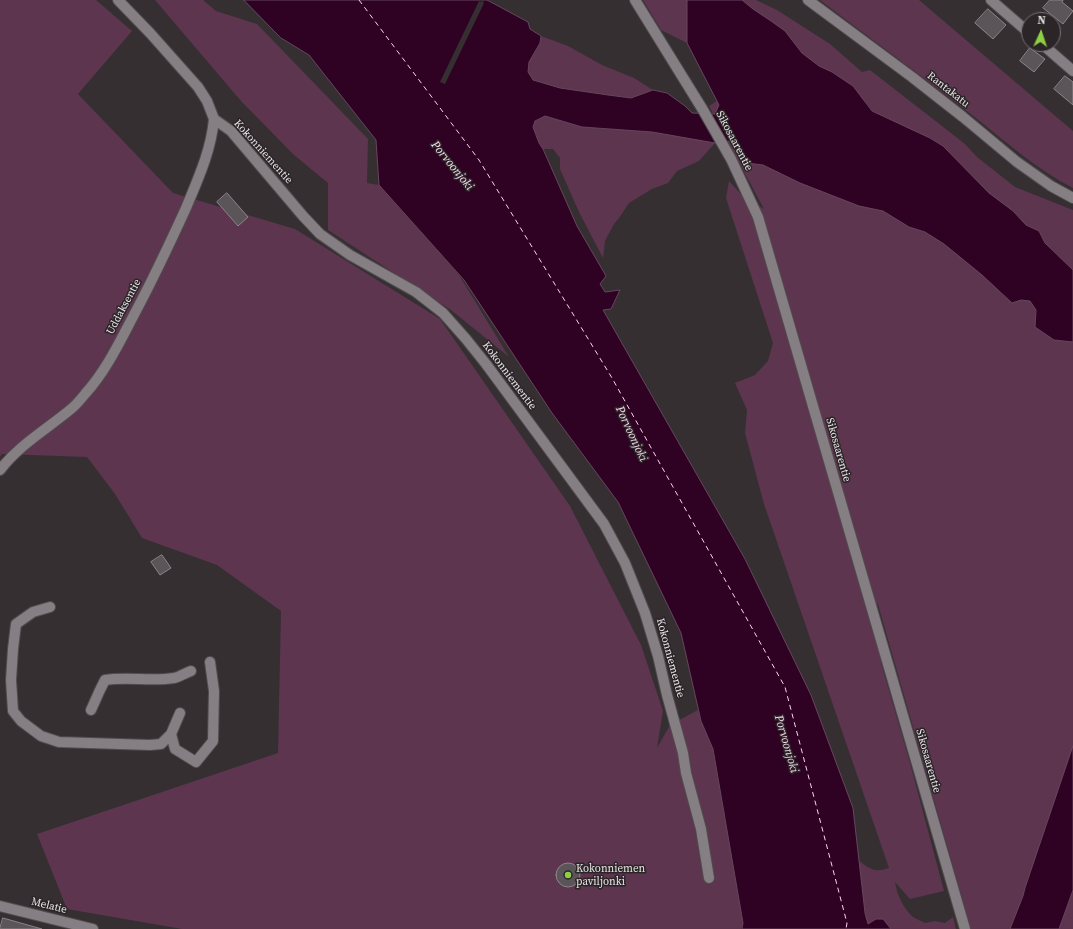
<!DOCTYPE html>
<style>
body{margin:0}
#map{position:relative;width:1073px;height:929px;overflow:hidden;background:#352f32;font-family:"Source Serif 4",serif}
canvas{display:block}
.north{position:absolute;left:1021px;top:12px;width:40px;height:40px;box-sizing:border-box;background:#2b2528;border:1px solid #777174;border-radius:50%;rotate:3deg;font-size:11px;font-weight:700;line-height:16px;text-align:center;color:#e8e4e6}
.north::after{content:'';display:block;margin:auto;width:14px;height:18px;background:#8dce44;clip-path:polygon(50% 0,100% 100%,50% 72%,0 100%)}
</style>
<div id="map">
<canvas width="1073" height="929"></canvas>
<div class="north">N</div>
</div>
<script>
const c = document.querySelector('canvas').getContext('2d');
c.lineJoin = 'round';
function fillPath(path, color) {
  c.fillStyle = color;
  c.fill(path, 'evenodd');
}
function trace(path, color, width, dash) {
  c.strokeStyle = color;
  c.lineWidth = width;
  c.lineCap = dash ? 'butt' : 'round';
  c.setLineDash(dash || []);
  c.stroke(path);
}
function write(font, color, halo, rows, align = 'center') {
  c.font = font + ' "Source Serif 4",serif';
  c.lineWidth = 3;
  c.setLineDash([]);
  c.textBaseline = 'middle';
  c.strokeStyle = halo;
  c.fillStyle = color;
  for (const [text, x, y, turn = 0] of rows) {
    c.save();
    c.translate(x, y);
    c.rotate((+turn || 0) * Math.PI / 180);
    c.textAlign = isNaN(turn) ? turn : align;
    if (halo) c.strokeText(text, 0, 0);
    c.fillText(text, 0, 0);
    c.restore();
  }
}
const green = new Path2D(`
 M0 0H96L132 31 78 94 173 193 295 229 440 319 570 506 641 645 663 711 657 748 670 725 698 710 701 721 713 749 743 923 741 929H182L67 909 37 834 278 753 281 611 217 565 142 538 115 494 87 457 2 454 0 457Z
 M155 0H203L216 11 257 24 368 139 367 183 379 185 459 275 509 357 451 310 328 230V183L294 155 241 101Z
 M643 0H712L765 61 892 120 872 111 866 102 828 77 729 0H756L777 10 830 44 862 72 870 70 965 144 977 157 1015 187 1073 210V929H971L877 601 881 663 910 763 944 891 910 899 895 882C897 895 903 908 913 917 916 919 921 921 925 923L935 921 945 923 953 917 956 929H891L883 919H876L868 925 865 913 858 860C870 869 874 873 889 868L764 504 745 433 747 410 735 383 755 375 768 361 773 343 726 198 729 181 740 193 764 209 709 106 717 101 687 43 661 30Z
 M820 0H919L1073 131V188C1036 169 1005 141 972 115 922 76 871 39 820 0Z
 M541 36 568 46 602 65 634 78 653 90 631 98 608 95 560 88 533 80 528 72 529 62 540 43Z
 M545 116 582 127 652 132 715 143 699 161 677 171 668 183 652 189 629 203 619 218 614 224 605 241 603 258 579 212 560 169V158L553 149H543L539 143 533 127 535 121Z`);
const water = new Path2D(`
 M244 0H487L528 22 530 29 541 36 540 43 529 62 528 72 533 80 560 88 608 95 631 98 653 90 667 93 685 106 692 113 715 114 719 105 687 43V0H742L753 9 771 21 785 31 802 53 819 66 832 72 853 86 872 111 930 138 943 146 989 193 1013 211 1026 225 1039 231 1045 243 1073 270V342L1054 340 1035 327 1036 310 1030 301 1021 300 1012 303 982 275 944 244 925 232 909 227 883 211 859 206 800 183 763 165 747 163 737 148 730 141 715 143 652 132 582 127 545 116 535 121 533 127 539 143 543 149 577 226 606 276 600 284 605 292 620 290 611 309 603 310 745 559 811 695 853 808 865 913 868 924 876 919H883L891 929H742L743 923 713 749 701 721 681 633 618 502 552 413 464 280 379 185 376 140 309 55 281 38Z
 M1073 746V890L1059 929H1010L1023 896 1025 888Z`);
const pier = new Path2D(`
 M482 0H484L483 3H484L445 84 440 82 479 1 481 2Z`);
const ferry = new Path2D(`
 M359 0 479 160 612 378 785 687 847 923 846 929`);
const building = new Path2D(`
 M1050 0H1063L1062 2 1073 11 1063 24 1043 8Z
 M988 9 1006 25 993 39 975 23Z
 M1030 48 1045 59 1034 72 1020 61Z
 M1065 76 1073 82V105L1054 89Z
 M227 193 248 217 238 226 217 202Z
 M162 555 171 568 160 575 151 562Z
 M556 875a12 12 0 1 1 24 0a12 12 0 1 1-24 0Z
 M3 918 42 929H0Z`);
const street = new Path2D(`
 M118 0 150 33 198 87 207 101 214 119 231 131 303 216 320 234 350 255 416 292 443 313 466 339 486 364 604 524 625 563 645 613 658 656 667 695 683 753 686 773 701 829 709 878
 M635 0 703 110 731 159 758 217 965 929
 M991 0 1029 33
 M1042 44 1073 71
 M0 470C19 445 47 429 71 409 76 405 81 399 85 394 107 370 121 339 136 311 154 277 170 243 186 208 198 179 211 151 214 119
 M50 607 33 612 16 624 13 649 11 680 13 711 21 721 41 736 59 742 150 745 161 744 171 734
 M91 710 100 690 105 680C128 676 151 682 174 678 179 677 185 673 191 671
 M180 713 171 734 175 749 196 762 213 741 214 691 210 662
 M0 906 93 929`);
const secondary = new Path2D(`
 M808 0 912 77 963 117 1017 162 1051 186 1073 198`);
const markers = [
 [568,875,4,"#8dce44"]
];
const streetNames = [
 ["Rantakatu",948,90,38],
 ["Sikosaarentie",734,141,62],
 ["Kokonniementie",263,152,48],
 ["Uddaksentie",124,307,-62],
 ["Kokonniementie",509,376,53],
 ["Sikosaarentie",838,450,74],
 ["Kokonniementie",670,658,75],
 ["Sikosaarentie",928,761,74],
 ["Melatie",49,906,14]
];
const poiNames = [
 ["Kokonniemen",576,869],
 ["paviljonki",576,882]
];
const waterNames = [
 ["Porvoonjoki",452,166,51],
 ["Porvoonjoki",631,434,65],
 ["Porvoonjoki",786,744,74]
];
fillPath(green, '#5d354f');
fillPath(water, '#2f0223');
trace(water, '#66465e', 1);
fillPath(pier, '#352f32');
trace(ferry, '#f9d7ec', 1, [5, 4]);
fillPath(building, '#5b5459');
trace(building, '#8b8488', 1);
trace(street, '#514c4f', 12);
trace(secondary, '#514c4f', 12);
trace(street, '#857e82', 10);
trace(secondary, '#857e82', 10);
for (const [x, y, r, color] of markers) {
  const dot = new Path2D();
  dot.arc(x, y, r, 0, 2 * Math.PI);
  c.fillStyle = color;
  c.fill(dot);
  trace(dot, '#2b2528', 1.5);
}
write('11px', '#e8e4e6', '#2b2528', streetNames);
write('11px', '#e8e4e6', '#2b2528', poiNames, 'left');
write('italic 12px', '#f9d7ec', '#2b2528', waterNames);
</script>
